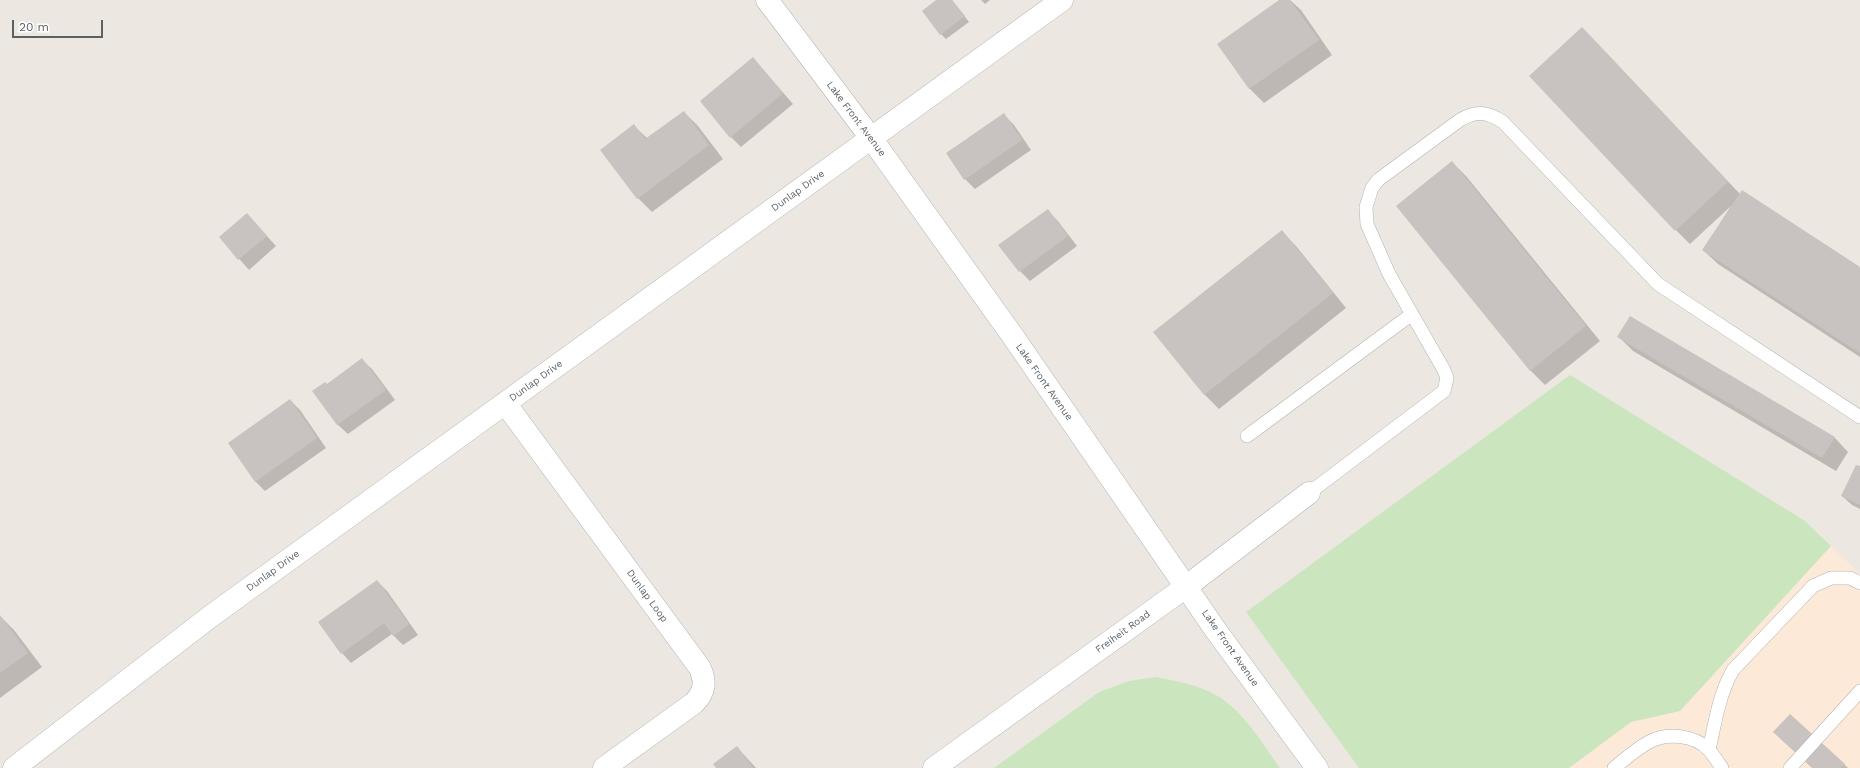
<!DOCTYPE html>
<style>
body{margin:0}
#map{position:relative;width:1860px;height:768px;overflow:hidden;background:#ede7e2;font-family:"Work Sans",sans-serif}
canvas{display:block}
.scale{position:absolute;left:12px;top:20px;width:91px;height:18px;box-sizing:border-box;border:2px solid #5b6163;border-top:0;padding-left:5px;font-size:12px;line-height:14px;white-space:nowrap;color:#5b6163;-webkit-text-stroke:3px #fff;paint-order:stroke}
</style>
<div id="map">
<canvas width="1860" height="768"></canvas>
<div class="scale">20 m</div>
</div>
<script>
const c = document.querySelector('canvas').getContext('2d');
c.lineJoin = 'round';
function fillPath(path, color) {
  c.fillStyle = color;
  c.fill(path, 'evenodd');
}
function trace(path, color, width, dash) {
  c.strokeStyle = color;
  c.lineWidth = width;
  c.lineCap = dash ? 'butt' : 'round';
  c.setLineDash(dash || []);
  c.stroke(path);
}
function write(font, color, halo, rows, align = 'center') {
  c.font = font + ' "Work Sans",sans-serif';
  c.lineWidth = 3;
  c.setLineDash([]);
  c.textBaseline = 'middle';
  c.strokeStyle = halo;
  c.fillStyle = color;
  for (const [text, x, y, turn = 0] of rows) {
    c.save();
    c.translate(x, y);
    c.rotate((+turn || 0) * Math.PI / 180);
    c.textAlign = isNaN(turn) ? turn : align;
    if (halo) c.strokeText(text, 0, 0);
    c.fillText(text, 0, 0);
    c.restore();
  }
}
const commercial = new Path2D(`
 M1831 546 1860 574V768H1569L1631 722 1680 711Z`);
const green = new Path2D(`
 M1570 375 1805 521 1831 546 1680 711 1631 722 1569 768H1359L1246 612Z
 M1156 677C1179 682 1206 686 1225 701 1248 718 1264 746 1280 768H994L1099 692 1129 681Z`);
const shadow = new Path2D(`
 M938 0H952L969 22 946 39 941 34Z
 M981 0H990L985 4Z
 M1281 0H1290L1301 10 1332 55 1264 103 1250 89 1218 44Z
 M1596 42 1740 194 1860 268V357L1718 264 1703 250 1731 206 1690 244 1676 230Z
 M753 58 793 104 741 147 731 137Z
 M684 112 698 126 723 159 652 212 638 198 634 126 648 139Z
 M1004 115 1014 125 1031 150 975 189 965 179Z
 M1452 162 1466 176 1600 341 1545 385 1531 371 1397 206Z
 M1047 210 1057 220 1077 246 1030 281 1020 271Z
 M247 214 276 246 249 270 220 237Z
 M1282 232 1296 246 1346 308 1219 409 1204 394Z
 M1619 337 1834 437 1848 452 1836 471 1633 351Z
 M362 360 372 369 395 400 348 434 338 425 314 392 327 385Z
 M290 400 300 410 326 448 265 491 255 481Z
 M1860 468V509L1852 505 1842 496Z
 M377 581 387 591 418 635 403 645 392 634 351 663 342 653Z
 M0 616 14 630 42 667 0 698Z
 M737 747 756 768H717Z
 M1844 764 1848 768H1813Z`);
const building = new Path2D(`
 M936 0H952L965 16 940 35 922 11Z
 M1279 0H1290L1319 40 1249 89 1217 44Z
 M1582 27 1728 182 1675 231 1529 76Z
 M753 57 783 93 730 138 700 101Z
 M684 111 709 145 637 199 600 150 634 124 645 139Z
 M1004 113 1022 140 964 180 946 153Z
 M1452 161 1586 326 1530 371 1396 206Z
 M1742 190 1860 267V353L1702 250Z
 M1048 209 1068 236 1019 272 998 245Z
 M247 213 267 236 238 260 219 237Z
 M1282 230 1333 293 1204 395 1153 332Z
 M1630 316 1835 437 1822 458 1617 337Z
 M362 358 386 390 337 425 312 391 325 382 327 384Z
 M290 399 317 438 255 482 228 443Z
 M1856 465 1860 466V505L1841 496Z
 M377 580 409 624 393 636 384 623 341 654 318 622Z
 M0 615 28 653 0 673Z
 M1790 714 1845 764 1840 768H1812L1773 732Z
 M737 746 753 768H716L713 764Z`);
const lane = new Path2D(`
 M1247 436 1412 314
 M1309 493 1444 391 1447 378 1444 370 1389 274 1367 224 1366 207 1372 188 1378 180 1460 120C1476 110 1488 112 1503 122L1658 284 1860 417
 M1709 750C1715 723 1719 694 1733 670L1813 586 1831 578H1850L1860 583
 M1614 768C1625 759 1636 749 1649 742 1667 732 1695 735 1709 750 1714 756 1718 762 1722 768
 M1790 768 1860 691`);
const street = new Path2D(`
 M767 0 871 138 1012 335 1217 632 1317 768
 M505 403 700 668C706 682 705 692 694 703L604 768
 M14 768 211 616 1062 0
 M934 768 1187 586 1309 493`);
const streetNames = [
 ["Lake Front Avenue",856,119,53],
 ["Dunlap Drive",798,191,-36],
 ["Dunlap Drive",536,381,-36],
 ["Lake Front Avenue",1044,382,55],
 ["Dunlap Drive",273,571,-36],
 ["Dunlap Loop",647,596,54],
 ["Freiheit Road",1123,632,-36],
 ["Lake Front Avenue",1230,648,55]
];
fillPath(commercial, '#fde9d7');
fillPath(green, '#cbe5bf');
fillPath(shadow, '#0003');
fillPath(building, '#c8c2c0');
trace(lane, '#aeb3b5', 14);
trace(street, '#aeb3b5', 23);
trace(lane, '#fff', 13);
trace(street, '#fff', 22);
write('10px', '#5b6163', '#fff', streetNames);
</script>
